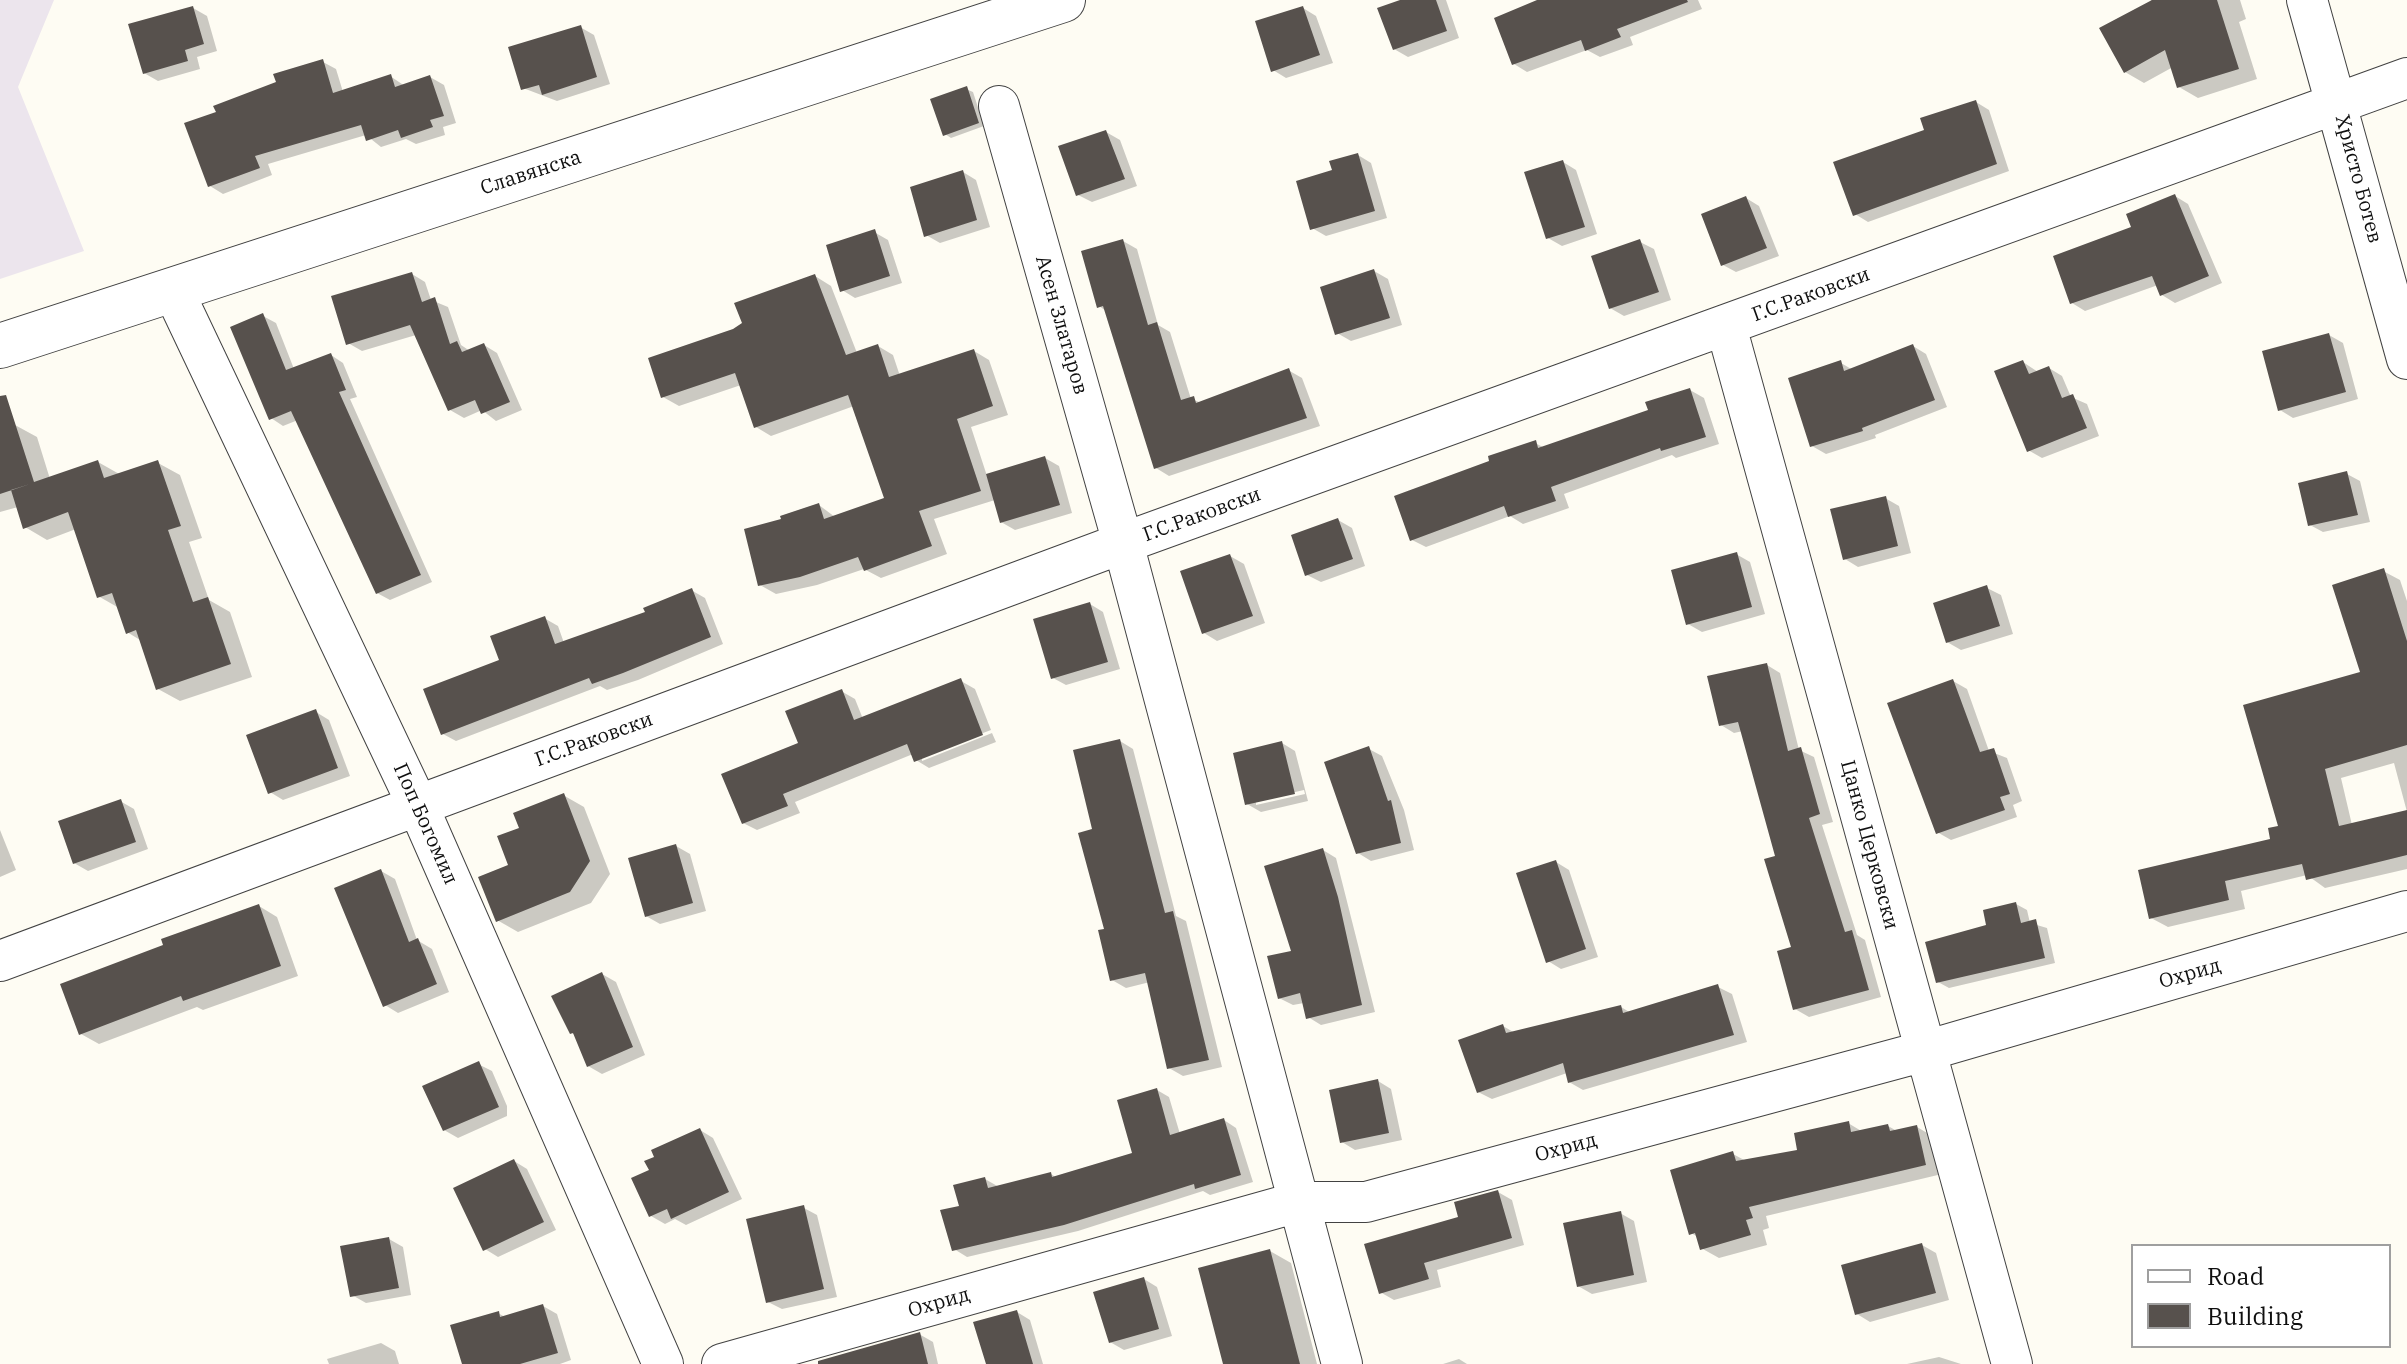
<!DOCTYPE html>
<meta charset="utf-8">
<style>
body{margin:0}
#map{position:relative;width:2407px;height:1364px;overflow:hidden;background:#fefcf3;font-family:"IBM Plex Serif",serif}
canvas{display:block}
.legend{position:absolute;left:2131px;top:1244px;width:260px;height:104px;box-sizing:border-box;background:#fff;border:2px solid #9f9f9f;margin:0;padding:10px 14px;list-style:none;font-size:24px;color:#0f0f0f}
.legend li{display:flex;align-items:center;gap:16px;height:40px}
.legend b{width:40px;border:2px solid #9f9f9f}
</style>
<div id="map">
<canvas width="2407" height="1364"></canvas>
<ul class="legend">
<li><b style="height:10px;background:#fff"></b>Road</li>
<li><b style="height:22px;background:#57514d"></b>Building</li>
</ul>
</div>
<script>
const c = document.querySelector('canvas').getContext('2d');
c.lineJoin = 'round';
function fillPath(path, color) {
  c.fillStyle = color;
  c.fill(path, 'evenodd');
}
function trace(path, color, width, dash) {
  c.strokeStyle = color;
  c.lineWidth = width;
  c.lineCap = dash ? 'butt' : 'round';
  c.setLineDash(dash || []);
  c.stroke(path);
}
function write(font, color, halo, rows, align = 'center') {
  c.font = font + ' "IBM Plex Serif",serif';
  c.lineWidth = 8;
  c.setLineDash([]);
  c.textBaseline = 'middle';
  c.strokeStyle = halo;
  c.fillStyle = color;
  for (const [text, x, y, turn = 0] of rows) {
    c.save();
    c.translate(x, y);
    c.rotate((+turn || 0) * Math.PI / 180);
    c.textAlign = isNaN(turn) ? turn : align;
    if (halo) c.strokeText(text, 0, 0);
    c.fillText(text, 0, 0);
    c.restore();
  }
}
const industrial = new Path2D(`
 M0 0H54L18 87 84 251 0 279Z`);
const shadow = new Path2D(`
 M1405 0H1446L1459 38 1408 57 1394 49Z
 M1543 0H1698L1702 9 1630 37 1633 45 1600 57 1587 50 1527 72 1514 64Z
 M2151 0H2240L2246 19 2239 22 2257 79 2198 98 2179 87 2173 67 2144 83 2125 72Z
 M193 8 207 16 217 51 197 57 200 69 158 81 144 73Z
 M1303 8 1316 16 1333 63 1286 78 1273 70Z
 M580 27 594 35 610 84 557 101 523 88Z
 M323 62 336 69 343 92 390 76 405 86 430 77 444 85 456 123 443 127 445 135 416 144 406 139 381 147 366 135 268 164 272 175 223 194 210 186 218 113Z
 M966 89 973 92 984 126 951 138 945 134Z
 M1976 102 1989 110 2009 171 1868 222 1855 214 1926 132Z
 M1106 132 1120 140 1137 186 1092 202 1078 195Z
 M1358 155 1371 163 1387 218 1326 236 1312 228 1334 172Z
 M1563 162 1576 170 1597 234 1562 246 1548 238Z
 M963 172 976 180 990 227 940 243 926 235Z
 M2175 196 2188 204 2222 283 2175 303 2162 295 2158 285 2085 311 2072 303 2134 228Z
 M1746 198 1759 206 1779 256 1736 272 1723 265Z
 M874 232 888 240 902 283 855 298 842 290Z
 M1123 241 1137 249 1158 325 1170 332 1191 399 1202 403 1288 370 1302 378 1320 426 1169 476 1156 468 1106 311 1099 306Z
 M1640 242 1654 249 1671 300 1624 316 1610 308Z
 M1374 271 1388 279 1402 325 1351 341 1337 333Z
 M412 274 425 282 431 300 448 307 461 345 470 351 484 345 497 353 522 410 496 421 482 410 464 418 450 410 416 335 362 351 348 343Z
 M815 276 831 286 857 353 878 346 893 355 900 376 974 351 989 360 1008 415 971 427 987 476 1045 458 1059 466 1072 513 1015 530 1001 522 995 500 934 519 947 554 881 578 864 569 817 585 776 594 760 585 784 521 819 505 835 517 886 499 854 406 771 436 756 427 741 385 679 406 663 397 734 331Z
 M263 316 276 323 294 369 331 355 343 363 357 397 350 399 432 582 390 600 377 593 298 420 283 426 271 418Z
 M2329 335 2343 343 2358 399 2293 418 2280 410Z
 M1913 346 1926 354 1947 407 1875 435 1876 438 1826 454 1812 446 1841 363 1853 370Z
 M2023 362 2038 372 2049 368 2062 376 2071 397 2087 404 2099 436 2042 458 2028 450Z
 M1690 390 1704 398 1719 444 1676 458 1672 455 1564 494 1569 508 1523 524 1510 516 1426 547 1412 540 1535 443 1545 448 1650 411Z
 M15 425 37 437 50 479 98 462 121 475 158 463 180 475 202 538 189 542 209 600 230 612 252 677 180 701 158 689 140 640 127 632 119 608 98 596 76 529 47 540 25 527 18 507 0 512V430Z
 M2347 474 2360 481 2370 522 2323 532 2310 525Z
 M1885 498 1899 506 1911 553 1858 567 1845 559Z
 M1338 520 1352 528 1365 566 1321 582 1307 575Z
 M1736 554 1750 562 1765 614 1702 632 1688 624Z
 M1230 556 1244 564 1265 623 1217 641 1204 633Z
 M2383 571 2400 580 2407 601V812L2394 763 2341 778 2352 825 2407 812V869L2325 888 2307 875 2241 891 2245 909 2168 927 2151 918 2273 840 2362 673Z
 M1987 588 2001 595 2013 634 1961 650 1947 642Z
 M691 590 705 598 723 644 638 680 607 690 600 686 456 741 443 734 502 661 544 618 558 626 564 643 647 613Z
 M1090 604 1103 612 1120 669 1066 685 1053 678Z
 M1767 665 1780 673 1799 750 1814 757 1833 822 1822 825 1857 935 1865 940 1881 997 1809 1017 1795 1009 1794 948 1778 857 1743 731 1734 733 1721 725Z
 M961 681 975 689 991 730 922 756V761L992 733 996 742 929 768 916 760 913 754 795 802 800 813 757 830 743 823 841 691 855 699 863 719Z
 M1953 681 1967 689 1989 751 2007 758 2022 801 2013 805 2017 817 1951 840 1937 832Z
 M316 712 329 720 350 776 283 800 270 792Z
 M1120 741 1133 749 1176 916 1186 921 1222 1067 1183 1076 1169 1068 1150 982 1126 988 1112 980 1094 831Z
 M1282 743 1295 751 1308 801 1261 812 1247 804ZM1304 790 1305 794 1256 805V801Z
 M1369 749 1382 756 1404 810 1414 850 1371 861 1358 853Z
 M563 795 584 807 610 874 591 903 518 932 497 920 521 829Z
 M120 801 134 809 148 849 88 871 74 863Z
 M0 830 16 870 0 877Z
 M676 846 690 854 706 911 660 924 646 916Z
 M1323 850 1336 858 1375 1012 1321 1025 1308 1017 1304 1003 1293 1005 1279 998Z
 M1556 862 1569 870 1598 957 1561 969 1548 961Z
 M381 871 395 879 417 940 432 949 449 992 398 1013 385 1005Z
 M2016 904 2027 910 2030 923 2047 928 2055 963 1949 988 1938 982Z
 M259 906 277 917 298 976 203 1010 197 1007 99 1044 81 1034 165 946Z
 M602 974 616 982 645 1055 602 1074 588 1066 577 1036 572 1033Z
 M1718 987 1732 994 1747 1042 1583 1090 1569 1082 1567 1073 1492 1099 1478 1092 1503 1026 1515 1033 1621 1007 1631 1013Z
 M478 1064 492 1071 507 1106V1116L458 1138 444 1130Z
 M1378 1081 1391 1089 1402 1140 1355 1150 1342 1142Z
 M1157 1090 1169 1097 1180 1134 1224 1120 1236 1128 1253 1182 1210 1195 1203 1191 1078 1231 967 1257 954 1249 961 1207 985 1179 999 1187 1051 1174 1057 1178 1135 1154Z
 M1848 1123 1863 1132 1888 1126 1897 1131 1917 1127 1934 1137 1942 1174 1766 1216 1769 1228 1763 1230 1767 1245 1719 1258 1701 1248 1698 1237 1691 1233 1733 1154 1746 1161 1800 1151Z
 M700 1130 713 1138 742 1199 686 1225 675 1219 665 1224 651 1216V1171Z
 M514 1161 527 1169 556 1230 498 1257 485 1249Z
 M1498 1192 1512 1200 1524 1245 1437 1270 1441 1287 1394 1300 1380 1292 1460 1219Z
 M804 1208 817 1215 837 1297 782 1309 768 1302Z
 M1620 1213 1634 1221 1647 1282 1592 1294 1578 1286Z
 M389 1239 403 1247 411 1295 366 1303 352 1295Z
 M1922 1245 1936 1253 1949 1300 1870 1322 1857 1314Z
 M1270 1251 1291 1263 1317 1364H1225Z
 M1144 1279 1157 1287 1172 1336 1124 1350 1110 1342Z
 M543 1306 557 1314 571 1360 560 1364H464L498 1313 505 1317Z
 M1017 1312 1030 1320 1043 1364H988Z
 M919 1334 933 1342 938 1364H844Z
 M381 1343 395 1351 399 1364H329L327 1359Z
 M1939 1357 1961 1364H1907Z
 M1459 1359 1467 1364H1443Z`);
const building = new Path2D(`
 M1400 0H1436L1447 31 1393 50 1377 8Z
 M1537 0H1687L1688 2 1617 29 1621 37 1585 51 1581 40 1512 65 1494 18Z
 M2152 0H2217L2239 69 2177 88 2165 50 2124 73 2099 28Z
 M193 6 204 44 185 50 188 61 143 74 128 24Z
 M1303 6 1320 55 1271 72 1255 21Z
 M581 25 597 77 542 95 539 85 521 90 508 47Z
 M323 59 333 93 391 74 395 87 430 75 444 116 430 120 433 127 401 138 398 130 366 141 361 125 255 156 260 168 208 187 184 123 216 112 213 106 276 82 273 74Z
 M967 86 979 123 943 136 930 99Z
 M1976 100 1997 164 1853 216 1833 162 1924 130 1920 118Z
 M1106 130 1125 179 1076 196 1058 146Z
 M1358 153 1375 211 1310 230 1296 181 1332 170 1329 161Z
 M1563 160 1585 227 1546 239 1524 172Z
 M963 170 977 220 924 237 910 187Z
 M2175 194 2209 276 2160 296 2152 276 2070 304 2053 256 2131 227 2126 214Z
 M1746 196 1767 248 1721 266 1701 214Z
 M875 229 890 276 840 292 826 245Z
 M1123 239 1148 325 1157 322 1181 400 1194 396 1196 403 1289 368 1307 418 1154 469 1103 306 1097 308 1081 251Z
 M1640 239 1659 292 1609 309 1591 256Z
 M1374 269 1390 318 1335 335 1320 287Z
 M412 272 422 302 435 297 450 344 457 341 462 352 484 343 510 402 481 414 475 400 448 411 410 325 346 345 331 296Z
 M815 274 846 355 878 344 889 377 974 349 993 406 957 419 981 491 919 511 932 546 864 571 858 557 800 577 758 586 744 529 781 519 780 516 819 503 824 519 884 498 848 395 754 428 735 373 661 398 648 358 733 329 742 323 734 303Z
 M263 313 286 370 331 353 346 390 339 392 421 575 376 594 291 411 269 420 230 327Z
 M2329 333 2346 392 2278 411 2262 351Z
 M1913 344 1935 400 1862 428 1863 431 1810 447 1788 378 1841 360 1844 371Z
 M2023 360 2029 374 2049 366 2062 398 2073 394 2087 428 2027 452 1994 371Z
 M1690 388 1706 437 1661 451 1660 448 1551 487 1556 501 1508 517 1504 506 1410 541 1394 496 1489 461 1488 456 1536 440 1538 448 1648 410 1645 402Z
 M6 395 34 482 98 460 104 478 158 460 181 526 168 530 193 602 208 597 231 664 156 690 136 630 126 634 112 593 97 598 68 512 23 529 11 490 30 484 0 494V396Z
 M1045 456 1060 505 1000 523 986 474Z
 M2347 471 2358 515 2308 526 2298 483Z
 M1886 496 1898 546 1843 560 1830 509Z
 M1338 518 1353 559 1305 576 1291 535Z
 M1737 552 1752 607 1686 625 1671 570Z
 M1230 554 1253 616 1202 634 1180 571Z
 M2384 568 2407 641V745L2325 769 2339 826 2407 810V855L2306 880 2302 864 2225 881 2229 900 2149 919 2138 870 2270 839 2268 828 2278 826 2243 705 2360 672 2332 585Z
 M1987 585 2000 626 1946 643 1933 603Z
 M692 588 711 637 623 673 592 684 589 678 441 735 423 689 499 660 490 636 545 616 555 644 645 612 643 608Z
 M1090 602 1108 662 1051 679 1033 619Z
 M1767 663 1788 751 1801 747 1820 814 1809 818 1845 932 1852 930 1869 990 1793 1010 1777 951 1791 947 1764 859 1775 856 1738 722 1719 726 1707 676Z
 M961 678 983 735 914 762 907 744 783 794 788 806 742 824 721 774 798 743 785 711 842 689 854 720Z
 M1953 679 1980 752 1994 748 2010 794 2000 797 2005 810 1936 834 1887 703Z
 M316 709 338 768 268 794 246 735Z
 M1120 739 1165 913 1173 911 1209 1060 1167 1069 1145 973 1110 981 1098 930 1104 929 1078 833 1092 829 1073 750Z
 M1282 741 1295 794 1245 805 1233 753Z
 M1369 746 1388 801 1391 800 1401 843 1356 854 1324 762Z
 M564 793 590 861 570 892 496 922 478 877 508 865 497 836 519 828 513 813Z
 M121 799 136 842 73 864 58 821Z
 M676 844 693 903 645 917 628 858Z
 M1323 848 1338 897 1362 1005 1306 1019 1300 993 1278 999 1267 956 1291 951 1264 866Z
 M1556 860 1586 949 1546 963 1516 873Z
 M381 869 409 942 418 938 437 984 383 1007 334 888Z
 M2016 902 2021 923 2036 919 2045 958 1936 983 1925 942 1986 925 1983 910Z
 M259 904 281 966 183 1001 181 996 79 1035 60 984 163 945 161 939Z
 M602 972 633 1047 587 1067 573 1033 570 1034 551 996Z
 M1718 984 1734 1035 1568 1083 1563 1063 1477 1093 1458 1040 1503 1024 1506 1033 1621 1005 1623 1013Z
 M479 1061 499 1107 443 1131 422 1086Z
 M1378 1079 1389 1133 1340 1143 1329 1090Z
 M1157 1088 1170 1135 1224 1118 1241 1175 1195 1189 1194 1184 1064 1225 952 1251 940 1210 959 1206 953 1185 985 1177 988 1188 1051 1172 1052 1177 1132 1153 1117 1100Z
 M1849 1121 1851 1132 1888 1124 1890 1131 1917 1125 1926 1165 1749 1207 1753 1218 1746 1220 1751 1235 1700 1250 1695 1233 1689 1235 1670 1170 1733 1151 1736 1161 1797 1150 1794 1133Z
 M700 1128 729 1192 671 1219 667 1209 649 1217 631 1178 649 1170 644 1161 654 1157 651 1150Z
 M514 1159 544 1222 483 1251 453 1188Z
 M1498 1190 1512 1238 1424 1263 1429 1279 1379 1294 1364 1244 1458 1217 1454 1202Z
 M804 1205 824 1289 766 1303 746 1219Z
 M1621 1211 1634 1275 1577 1287 1563 1223Z
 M389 1237 399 1288 350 1297 340 1246Z
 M1922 1243 1936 1293 1855 1315 1841 1265Z
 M1270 1249 1300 1364H1223L1198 1268Z
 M1144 1277 1159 1329 1109 1343 1093 1292Z
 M543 1304 558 1353 520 1364H462L450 1325 499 1311 500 1317Z
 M1017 1310 1033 1364H986L973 1322Z
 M920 1332 928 1364H818V1361Z`);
const minor = new Path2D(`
 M2307 0 2407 359
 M999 106 1123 543 1342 1364
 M173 290 418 806 663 1364
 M1726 326 2012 1364
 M0 961 1123 543 2407 78
 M722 1364 1298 1202H1366L1925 1051 2407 911`);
const tertiary = new Path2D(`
 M0 346 1063 0`);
const streetNames = [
 ["Славянска",531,173,-18],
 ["Христо Ботев",2358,179,75],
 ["Г.С.Раковски",1811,295,-20],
 ["Асен Златаров",1061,325,74],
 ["Г.С.Раковски",1202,515,-20],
 ["Г.С.Раковски",594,740,-20],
 ["Поп Богомил",425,824,66],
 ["Цанко Церковски",1869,845,75],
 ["Охрид",2190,974,-16],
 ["Охрид",1566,1148,-15],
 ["Охрид",939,1303,-16]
];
fillPath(industrial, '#ece5ed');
fillPath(shadow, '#0003');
fillPath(building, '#57514d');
trace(minor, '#424242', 42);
trace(tertiary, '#424242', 46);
trace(minor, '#fff', 40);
trace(tertiary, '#fff', 44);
write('20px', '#0f0f0f', '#fff', streetNames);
</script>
